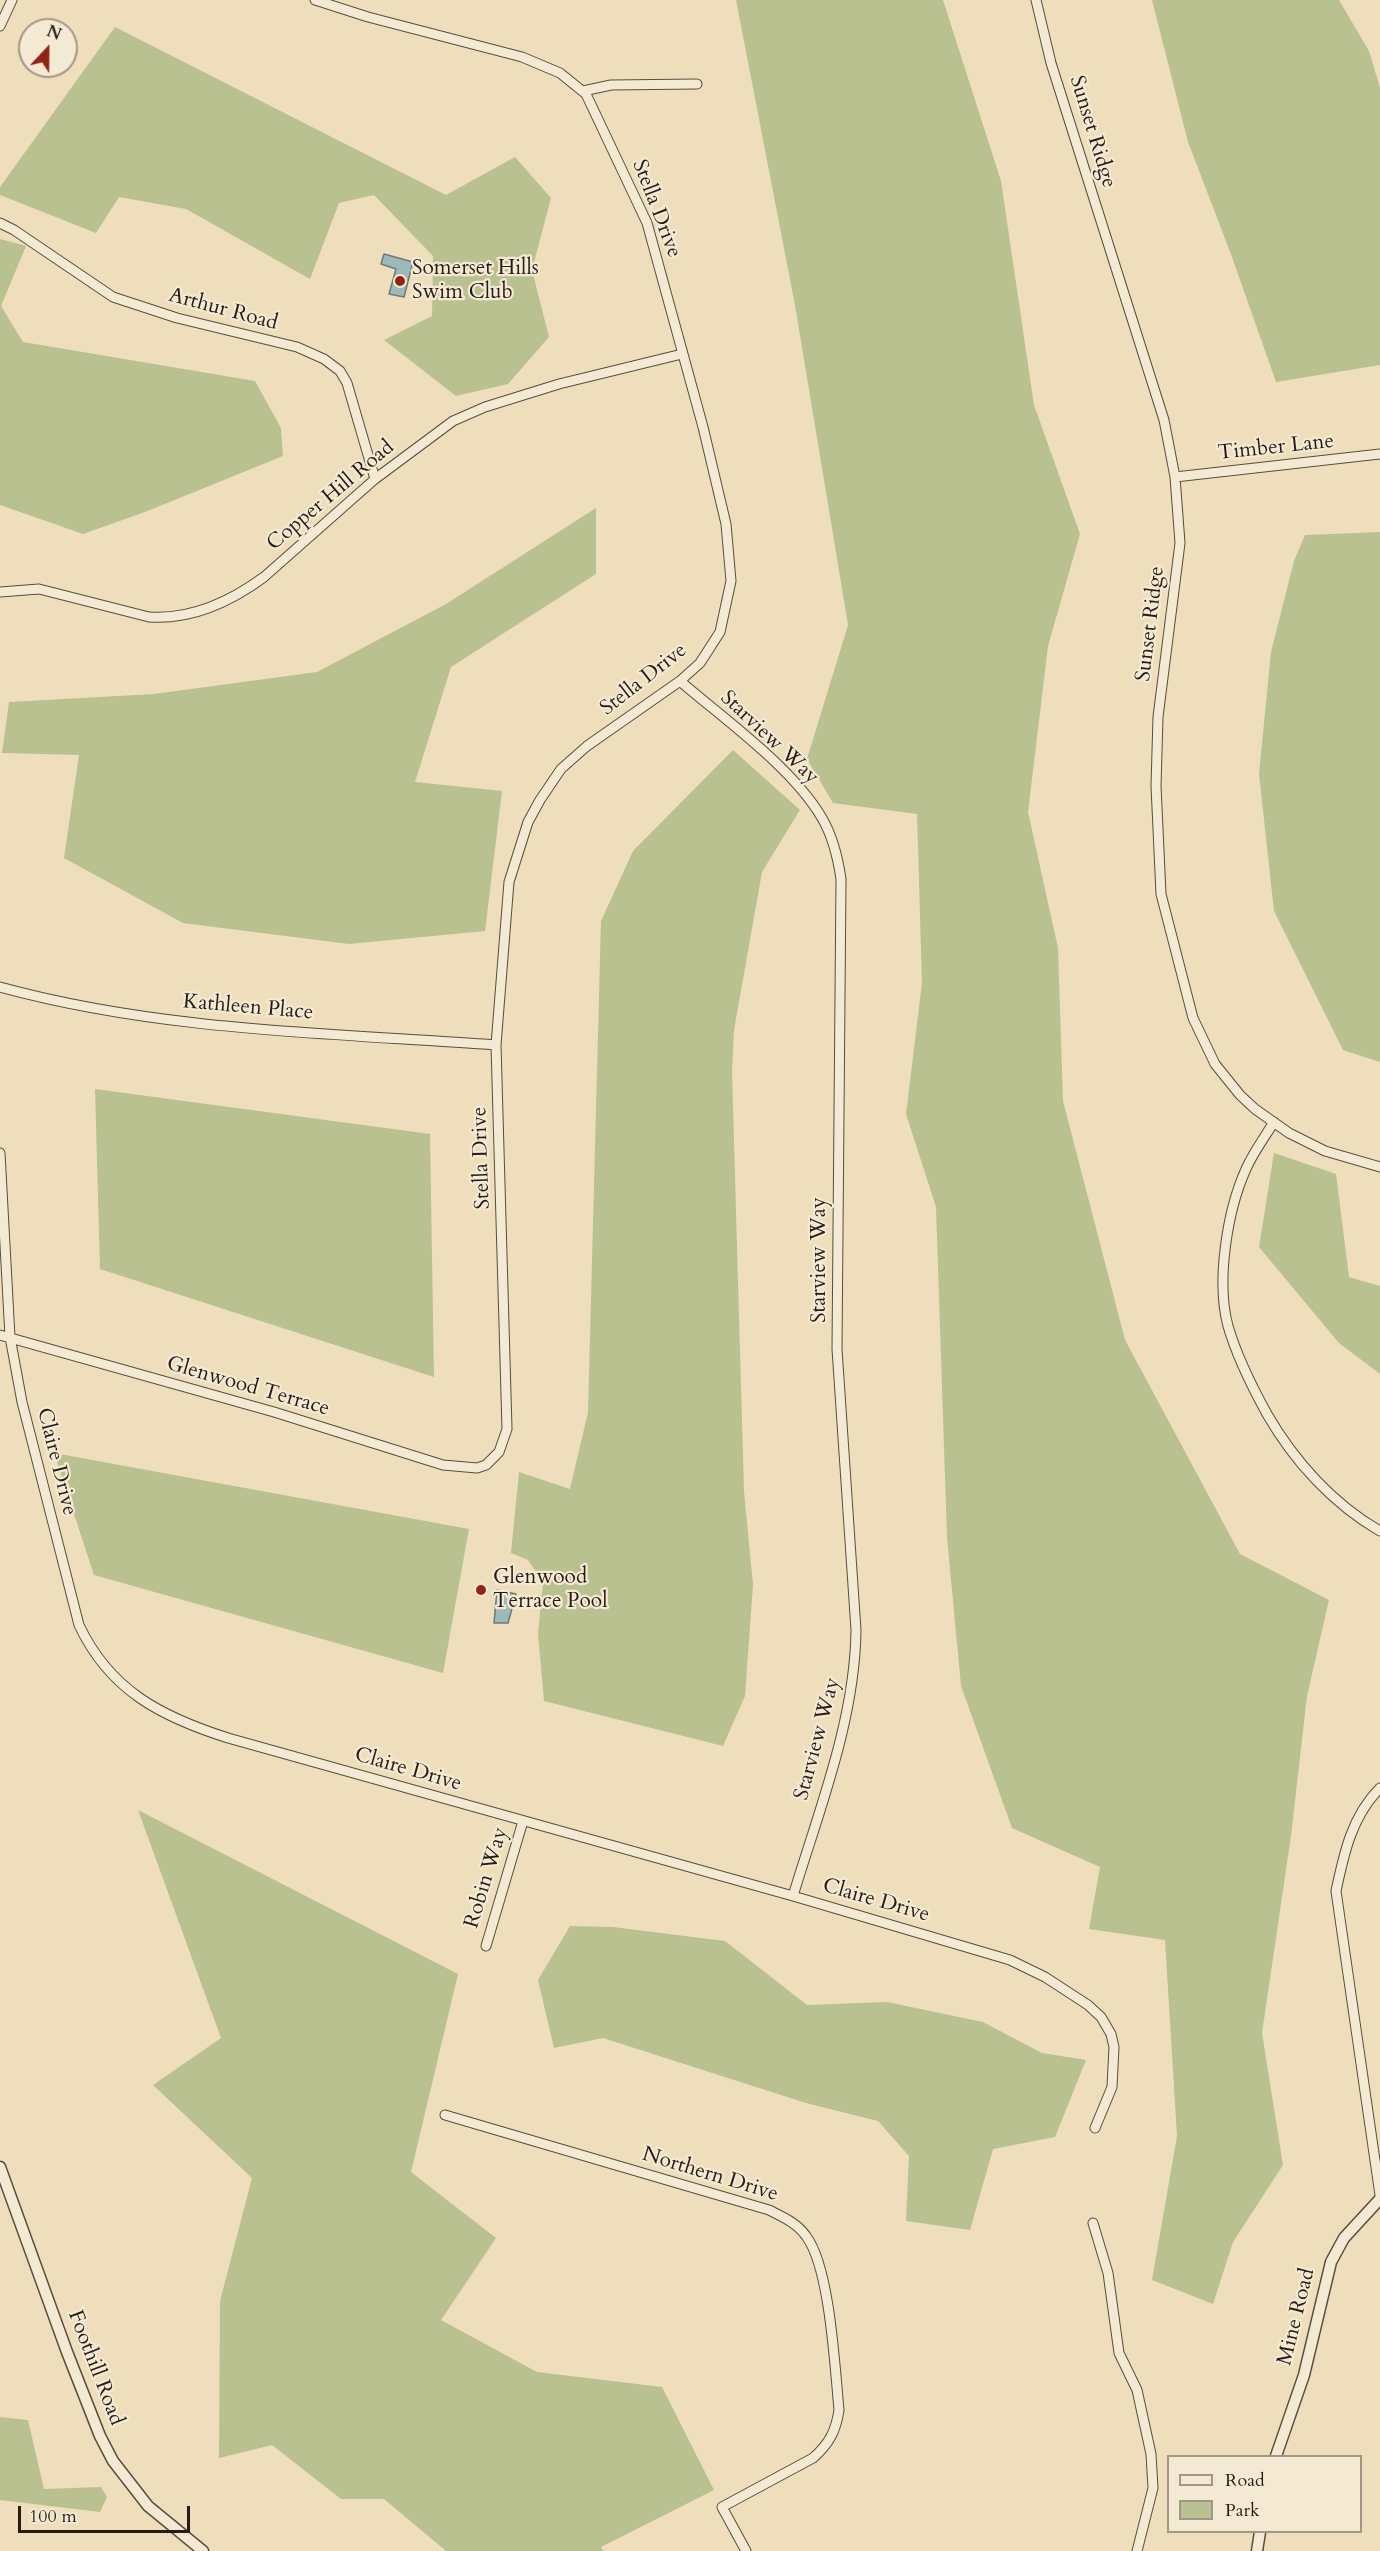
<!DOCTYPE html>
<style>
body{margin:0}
#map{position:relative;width:1380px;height:2551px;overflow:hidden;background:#eedebb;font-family:Cardo,serif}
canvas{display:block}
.legend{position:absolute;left:1167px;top:2455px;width:195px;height:78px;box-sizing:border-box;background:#f4ead3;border:2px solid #a29787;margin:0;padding:8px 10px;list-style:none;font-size:18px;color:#281b15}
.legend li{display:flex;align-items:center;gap:12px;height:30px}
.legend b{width:30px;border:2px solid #a29787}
.north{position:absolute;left:18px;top:18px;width:60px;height:60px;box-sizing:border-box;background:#f4ead3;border:2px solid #a29787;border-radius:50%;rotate:22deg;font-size:16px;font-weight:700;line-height:24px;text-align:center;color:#281b15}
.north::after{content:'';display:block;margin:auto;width:21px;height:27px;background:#8f2418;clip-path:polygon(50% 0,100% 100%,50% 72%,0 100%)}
.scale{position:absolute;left:18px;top:2506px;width:172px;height:27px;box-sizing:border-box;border:3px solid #281b15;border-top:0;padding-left:8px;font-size:18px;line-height:21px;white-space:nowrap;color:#281b15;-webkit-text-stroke:4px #f4ead3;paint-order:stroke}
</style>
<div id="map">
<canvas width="1380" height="2551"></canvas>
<ul class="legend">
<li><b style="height:8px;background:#f4ead3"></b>Road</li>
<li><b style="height:16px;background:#b9c190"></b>Park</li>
</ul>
<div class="north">N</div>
<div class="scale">100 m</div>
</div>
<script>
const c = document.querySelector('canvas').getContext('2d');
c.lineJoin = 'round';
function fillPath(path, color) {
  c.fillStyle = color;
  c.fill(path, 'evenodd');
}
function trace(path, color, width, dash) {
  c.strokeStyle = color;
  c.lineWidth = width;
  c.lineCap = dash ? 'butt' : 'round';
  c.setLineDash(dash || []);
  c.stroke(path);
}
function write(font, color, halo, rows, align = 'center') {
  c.font = font + ' Cardo,serif';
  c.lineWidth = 4.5;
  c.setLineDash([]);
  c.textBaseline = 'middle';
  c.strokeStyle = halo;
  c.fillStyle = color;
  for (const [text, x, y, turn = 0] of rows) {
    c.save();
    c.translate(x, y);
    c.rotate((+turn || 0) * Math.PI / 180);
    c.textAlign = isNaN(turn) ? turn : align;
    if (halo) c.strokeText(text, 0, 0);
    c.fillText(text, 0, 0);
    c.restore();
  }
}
const green = new Path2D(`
 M736 0H943L1001 181 1034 405 1080 534 1048 646 1028 812 1058 948 1063 1101 1125 1340 1240 1554 1329 1600 1307 1696 1291 1836 1262 2033 1283 2165 1233 2242 1213 2304 1152 2280 1177 2136 1165 1940 1089 1929 1100 1867 1012 1828 961 1686 947 1537 936 1207 906 1114 922 983 917 814 833 803 807 759 848 625 795 305Z
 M1152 0H1339L1369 51 1380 88V365L1276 382 1232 257 1188 142Z
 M115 27 446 195 515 157 551 198 532 270 549 337 508 384 456 396 384 340 432 316 433 256 374 195 339 203 310 279 186 209 119 197 96 233 0 195V187Z
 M0 239 26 246 1 306 23 342 255 381 281 428 283 456 145 512 83 534 0 505Z
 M596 508V574L451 667 415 782 502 791 485 931 349 944 183 923 64 858 79 755 2 753 9 702 154 694 317 672 446 604Z
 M1380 532V1062L1343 1050 1274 911 1259 774 1271 652 1294 561 1305 535Z
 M733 750 800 810 762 872 734 1030 732 1071 744 1491 753 1585 745 1696 723 1746 544 1701 538 1634 543 1582 528 1560 511 1553 519 1472 570 1489 588 1412 601 921 633 851Z
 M95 1089 430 1134 434 1377 100 1269Z
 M1274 1153 1336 1174 1349 1277 1380 1286V1374L1339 1343 1259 1247Z
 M54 1453 469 1529 443 1673 94 1575Z
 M138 1810 458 1974 411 2172 496 2238 441 2320 537 2372 662 2387 714 2490 601 2547 603 2551H446L384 2499H341L272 2445 219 2458 220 2301 252 2178 153 2085 221 2038Z
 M570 1926 613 1927 725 1941 807 2005 887 2002 983 2022 1042 2053 1086 2060 1055 2137 993 2149 970 2230 906 2221 909 2156 878 2121 806 2103 603 2038 554 2048 538 1980Z
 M0 2417 28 2420 44 2489 101 2487 107 2497 100 2512 0 2500Z`);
const water = new Path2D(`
 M384 254 413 262 404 297 389 294 396 269 381 264Z
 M497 1590 516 1594 508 1623H494Z`);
const minor = new Path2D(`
 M1036 0 1051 63 1164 420 1175 477 1180 543 1158 717 1156 786 1161 894 1193 1018 1215 1064 1240 1095 1255 1109 1289 1133 1325 1151 1380 1167
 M0 26 12 0
 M583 91 611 85 697 84
 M0 223 14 230 113 297 177 318 297 347 324 359 340 371 347 383 375 479
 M1175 477 1380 454
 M0 592 39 589 149 617C192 620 230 602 264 577L375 479 453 421 485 407 559 384 682 354
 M680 681C725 720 792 767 822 818 833 837 838 858 841 879L837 1349 856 1630C855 1720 819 1810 793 1896
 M0 987C161 1031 330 1033 496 1045
 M1274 1122C1264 1138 1253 1153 1246 1169 1227 1211 1216 1282 1228 1326 1237 1357 1251 1385 1267 1414 1294 1461 1333 1504 1380 1531
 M0 1153 10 1337 22 1402 79 1625C110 1691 162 1717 228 1738L793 1896 1010 1960 1045 1977 1088 2005 1101 2017 1111 2034 1114 2047 1112 2087 1095 2128
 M0 1335 274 1412 443 1465 477 1468 486 1465 499 1452 507 1429 496 1045 509 882 528 822 540 800 561 769 587 746 680 681 700 663 720 632 731 581 726 524 703 427 647 223 586 94 560 73 522 57 368 17 315 0
 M1380 1788C1352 1816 1344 1853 1336 1891L1380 2195
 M486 1946 523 1821
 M445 2115 769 2210C783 2217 797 2223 806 2236 830 2267 835 2369 839 2410 836 2431 829 2444 813 2458L722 2507 746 2551
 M1093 2223 1108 2273 1119 2353 1137 2390 1151 2454 1153 2488 1137 2551`);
const tertiary = new Path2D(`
 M0 2167 67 2352 100 2436 113 2461 148 2506 203 2551
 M1276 2456 1304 2375 1331 2262 1344 2238 1380 2199
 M1257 2551 1260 2532`);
const markers = [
 [400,281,6,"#8f2418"],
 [481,1590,6,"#8f2418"]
];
const streetNames = [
 ["Sunset Ridge",1092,132,73],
 ["Stella Drive",656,209,69],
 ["Arthur Road",223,310,15],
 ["Timber Lane",1276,448,-6],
 ["Copper Hill Road",331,496,-40],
 ["Sunset Ridge",1151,624,-83],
 ["Stella Drive",644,680,-38],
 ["Starview Way",769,738,43],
 ["Kathleen Place",248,1008,5],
 ["Stella Drive",482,1158,-92],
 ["Starview Way",820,1260,-90],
 ["Glenwood Terrace",248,1387,16],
 ["Claire Drive",56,1462,76],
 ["Starview Way",818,1739,-75],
 ["Claire Drive",408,1770,16],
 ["Robin Way",487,1878,-73],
 ["Claire Drive",876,1901,16],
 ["Northern Drive",710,2175,17],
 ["Mine Road",1297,2317,-76],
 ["Foothill Road",95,2368,69]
];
const poiNames = [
 ["Somerset Hills",412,269],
 ["Swim Club",412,293],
 ["Glenwood",493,1578],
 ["Terrace Pool",493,1602]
];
fillPath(green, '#b9c190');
fillPath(water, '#9dbaba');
trace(water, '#6e7a78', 1.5);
trace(minor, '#5a4c3e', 11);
trace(tertiary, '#5a4c3e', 13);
trace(minor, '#f4ead3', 9);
trace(tertiary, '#f4ead3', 10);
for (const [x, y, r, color] of markers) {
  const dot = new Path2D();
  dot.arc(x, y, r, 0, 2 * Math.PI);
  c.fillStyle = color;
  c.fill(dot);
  trace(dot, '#f4ead3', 2);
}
write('21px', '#281b15', '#f4ead3', streetNames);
write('21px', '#281b15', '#f4ead3', poiNames, 'left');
</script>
